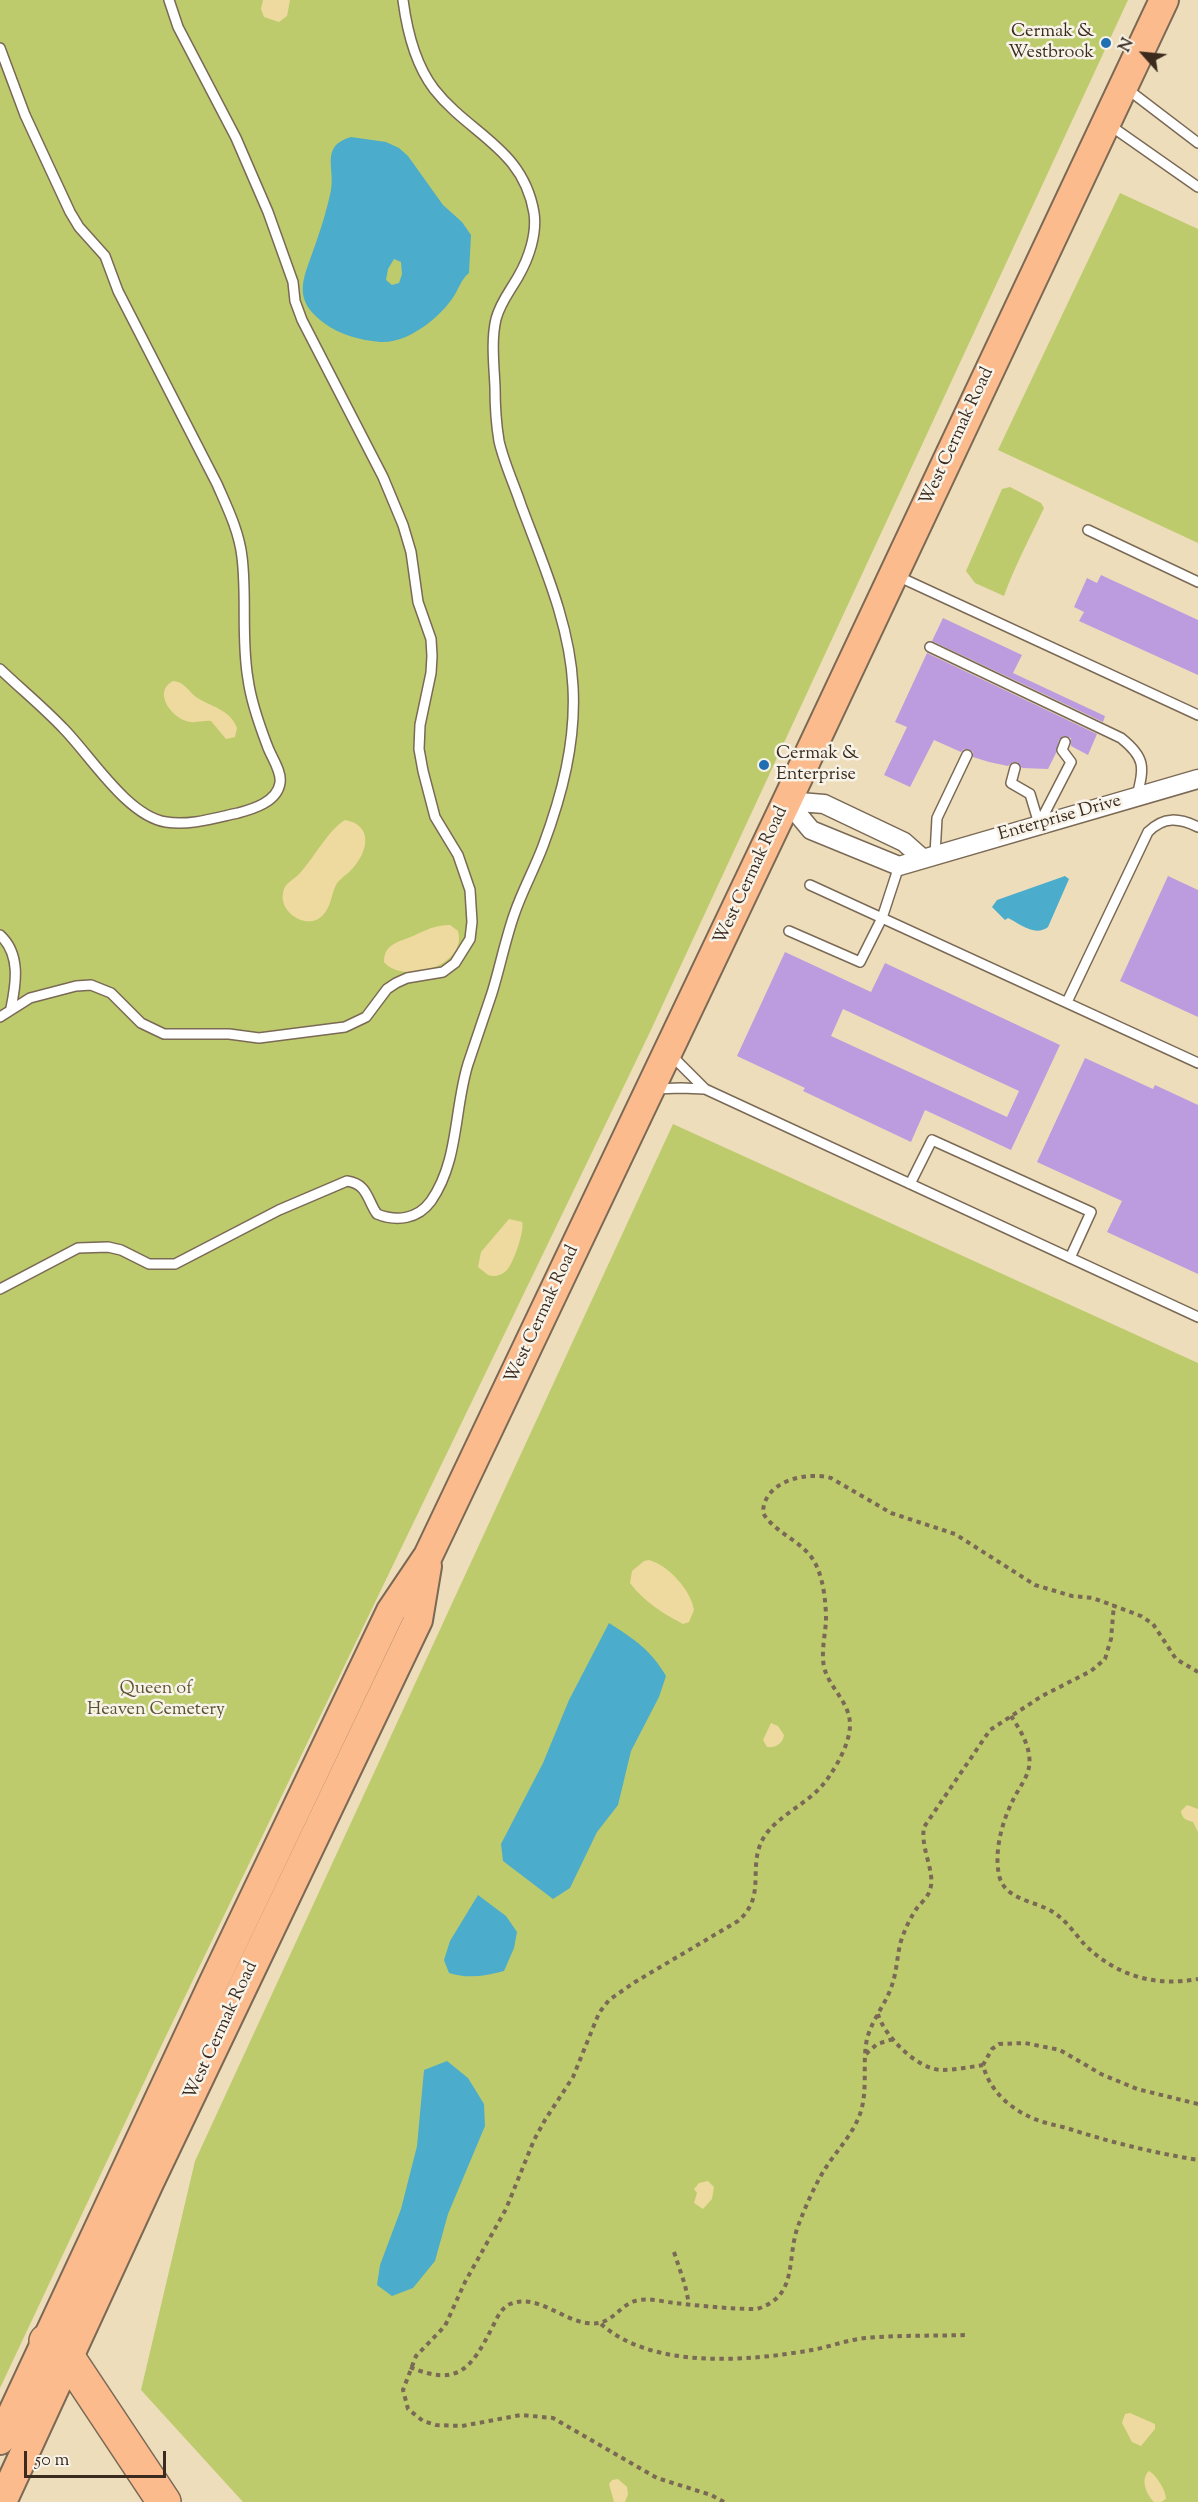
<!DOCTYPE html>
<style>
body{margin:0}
#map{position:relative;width:1198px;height:2502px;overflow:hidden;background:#edb;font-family:"Sorts Mill Goudy",serif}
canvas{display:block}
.north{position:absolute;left:1114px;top:24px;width:60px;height:60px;-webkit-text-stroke:4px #f7f3e8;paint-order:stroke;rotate:297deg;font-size:16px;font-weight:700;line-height:24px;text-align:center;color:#3b2a1e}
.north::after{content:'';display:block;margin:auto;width:21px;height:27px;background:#3b2a1e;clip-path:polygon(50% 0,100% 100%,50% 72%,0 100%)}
.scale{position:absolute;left:24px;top:2451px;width:142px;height:27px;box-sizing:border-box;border:3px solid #3b2a1e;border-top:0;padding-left:8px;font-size:18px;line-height:21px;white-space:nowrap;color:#3b2a1e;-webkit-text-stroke:4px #f7f3e8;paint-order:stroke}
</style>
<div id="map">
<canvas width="1198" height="2502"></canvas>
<div class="north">N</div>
<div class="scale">50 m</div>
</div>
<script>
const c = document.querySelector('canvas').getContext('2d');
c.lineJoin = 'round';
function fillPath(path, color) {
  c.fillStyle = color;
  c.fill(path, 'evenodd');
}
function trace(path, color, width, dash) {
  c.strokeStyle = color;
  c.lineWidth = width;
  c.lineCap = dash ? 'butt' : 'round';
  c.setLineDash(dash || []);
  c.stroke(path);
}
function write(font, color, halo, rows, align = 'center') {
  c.font = font + ' "Sorts Mill Goudy",serif';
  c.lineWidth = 5;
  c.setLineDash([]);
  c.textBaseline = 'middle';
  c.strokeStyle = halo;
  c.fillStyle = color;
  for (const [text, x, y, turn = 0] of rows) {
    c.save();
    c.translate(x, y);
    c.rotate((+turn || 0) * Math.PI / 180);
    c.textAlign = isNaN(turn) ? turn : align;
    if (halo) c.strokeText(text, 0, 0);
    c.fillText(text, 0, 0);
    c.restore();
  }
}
const green = new Path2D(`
 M0 0H1128L650 1032 165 2038 0 2388Z
 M1120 193 1198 229V543L998 450Z
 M1010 487 1041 503 1044 508C1030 538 1015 565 1004 596L975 583 966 571 1002 489Z
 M673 1124 1198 1363V2502H243L141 2390 195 2161Z`);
const sand = new Path2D(`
 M263 0H290L287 16 279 22 264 17 261 9Z
 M173 681C185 682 188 691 196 697 211 707 230 709 237 728L235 737 226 739 211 721C203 720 194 724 186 721 170 716 153 691 173 681Z
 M345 820C374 825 368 852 352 869 347 875 339 879 336 885 331 895 331 907 323 915 309 931 279 914 283 893 284 883 294 880 300 873 314 858 329 829 345 820Z
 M450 925 458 931C468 966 403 985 384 962 384 943 400 942 413 936 426 930 435 925 450 925Z
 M509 1219 522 1222C525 1230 513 1265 506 1271 500 1276 494 1277 488 1275L478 1267 481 1252Z
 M649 1560C668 1565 691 1590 694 1610L689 1622 683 1624C664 1614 643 1601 630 1583L632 1571 644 1561Z
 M771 1723 778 1726 784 1735C783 1744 775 1748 767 1747L763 1740Z
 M1187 1805 1198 1809V1832L1193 1822C1186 1820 1182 1819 1181 1811Z
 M708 2181 714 2187 712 2199 703 2209 694 2203 697 2193 694 2189 699 2183Z
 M1130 2413 1155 2424V2429L1141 2446 1132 2442 1122 2423 1125 2414Z
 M1149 2471C1156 2475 1166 2490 1166 2499L1161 2502H1154C1146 2494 1140 2479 1149 2471Z
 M618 2479 627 2487 628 2494 625 2502H614L609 2484 612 2480Z`);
const water = new Path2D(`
 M351 137 386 142 399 148 408 156 443 205 462 222 471 235 469 273C461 279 458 291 452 299 437 320 406 344 380 342 360 340 340 335 324 323 293 300 302 282 313 251 320 232 327 210 331 190 335 167 320 146 351 137ZM394 259 401 262 402 274 399 283 392 285 386 280 388 269Z
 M1065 876 1069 879 1048 927C1035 937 1020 924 1008 918L1005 920 992 907 997 900Z
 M609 1623C634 1639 651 1650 666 1676L659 1697 631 1751 618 1805 597 1832 570 1888 553 1899 503 1861 501 1844 543 1763 569 1700Z
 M478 1895 506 1916 517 1932 514 1948 504 1971C486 1976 468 1979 449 1973L444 1960 450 1941Z
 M447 2061 468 2078 484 2104 485 2126 448 2214 435 2261 413 2288 392 2296 377 2285 380 2265 401 2209 417 2146 424 2070Z`);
const building = new Path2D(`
 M1101 575 1198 620V675L1079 621 1084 612 1074 607 1087 578 1097 583Z
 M943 618 1022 655 1013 673 1105 716 1103 722 932 641Z
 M927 653 1097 734 1088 755 1071 746V738L1063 736 1059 740 1056 753 1048 769 1022 768 1017 762H1013L1008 766 989 762 973 757V752L969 749H964L961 752 934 740 910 787 884 775 907 727 895 722Z
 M1168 876 1198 890V1017L1120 981Z
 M785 952 871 992 885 963 1060 1045 1011 1150 925 1110 911 1142 803 1091 805 1088 737 1056ZM843 1009 1019 1091 1007 1117 831 1036Z
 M1085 1058 1153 1089 1155 1085 1198 1105V1274L1107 1232 1122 1201 1037 1162Z`);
const path = new Path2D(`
 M1011 1716C1021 1731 1032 1749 1029 1767 1027 1779 1018 1789 1013 1800 1002 1822 994 1851 999 1875 1004 1900 1036 1901 1053 1912 1066 1920 1075 1934 1085 1945 1117 1976 1155 1987 1198 1979
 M878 2014C884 2036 918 2070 942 2070 955 2070 970 2067 983 2065
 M866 2054 877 2044 893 2039
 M1198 2104 1137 2089 1101 2074 1060 2050 1025 2043 999 2044 992 2049 983 2065C990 2093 1014 2112 1040 2121 1052 2125 1065 2127 1076 2131 1117 2144 1156 2153 1198 2160
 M674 2252 685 2285 689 2304
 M601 2324C653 2370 749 2361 812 2350 829 2347 847 2340 865 2338 898 2335 932 2336 965 2335
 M410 2367C459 2388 472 2367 493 2326 497 2318 501 2308 510 2304 536 2293 562 2320 587 2323 614 2327 617 2304 639 2300 651 2298 664 2302 675 2303 702 2306 730 2309 757 2309 799 2296 786 2259 798 2226 805 2208 813 2189 823 2172 835 2152 854 2134 861 2111 868 2087 862 2062 867 2039 872 2019 886 2004 892 1985 897 1971 897 1955 901 1941 905 1929 910 1918 917 1908 921 1903 928 1897 930 1890 936 1872 920 1849 924 1827L990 1730 1042 1696 1091 1671 1105 1659 1111 1639 1114 1604
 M724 2502 711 2495 657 2478 553 2418 521 2415 462 2426 436 2425 423 2421 408 2409 403 2390 416 2356 445 2326 465 2282 506 2209 534 2140 545 2120 573 2077 599 2013 609 2000 635 1982 738 1921C768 1895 746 1867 764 1837 779 1813 813 1803 830 1775 839 1762 850 1741 850 1725 850 1702 829 1688 824 1667 821 1652 825 1636 826 1621 826 1604 824 1583 817 1567 806 1541 777 1536 763 1513 763 1481 807 1471 831 1478L891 1513 955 1534 1035 1585 1072 1596 1093 1598 1141 1616 1153 1624 1176 1659 1198 1672`);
const service = new Path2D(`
 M0 48 25 115 70 212 79 227 105 256 118 291 217 484C227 507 239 531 242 557 247 597 241 639 248 679 251 702 259 724 267 745 271 757 282 771 280 783 277 802 253 809 238 813 215 818 189 826 166 822 127 816 90 755 63 728 43 707 21 689 0 669
 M1126 88 1198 143
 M1108 124 1198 187
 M1088 530 1198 582
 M895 575 1198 715
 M930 647 1121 738C1146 758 1144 767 1137 796
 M1015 768 1011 783 1030 794 1039 824
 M1039 824 1071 762 1062 750 1065 742
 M935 855 937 818 967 755
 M810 885 1198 1063
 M789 931 860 962 882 918 899 866
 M0 935C21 954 16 984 11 1008
 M1067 1002 1148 832C1164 816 1179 818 1198 827
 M0 1017 30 998 76 986 91 985 111 993 141 1023 164 1034H229L259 1038 345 1027 366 1017 387 989 396 983 407 978 443 972 455 963 470 939 472 922 470 890 458 855 435 817 423 771 419 749 420 725 431 673 432 656 431 639 418 602 411 552 403 525 383 477 302 320 295 301 293 282 268 212 236 138 178 27 169 0
 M671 1055 705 1089
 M654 1089 681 1088 705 1089 1198 1317
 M910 1184 932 1140 1091 1212 1070 1258
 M0 1289 78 1248 108 1247 121 1250 149 1264H175L279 1210 347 1181C368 1184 367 1200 377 1214 397 1222 418 1219 431 1201 459 1161 454 1109 468 1064 476 1040 484 1017 492 993 500 967 505 941 514 915 522 891 534 870 543 846 562 795 576 742 573 687 570 624 543 564 521 505 514 484 504 463 499 441 496 423 495 405 495 387 494 365 491 340 496 319 500 303 510 291 518 277 529 258 537 234 534 213 523 148 470 135 434 89 415 64 407 31 403 0`);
const minor = new Path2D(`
 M787 801 811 830 899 866 1198 779
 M787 801 824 804 904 842 922 858`);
const primary = new Path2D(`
 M0 2440 212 1986 391 1611 428 1556 787 801 1164 0
 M2 2502 149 2183 418 1620 427 1566`);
const motorway = new Path2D(`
 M46 2341 69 2359 164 2502`);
const markers = [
 [1106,43,6,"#1f6fb2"],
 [764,765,6,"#1f6fb2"]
];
const poiNames = [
 ["Cermak &",1094,33],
 ["Westbrook",1094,54],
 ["Cermak &",776,755,"left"],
 ["Enterprise",776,776,"left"]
];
const streetNames = [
 ["West Cermak Road",958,437,-65],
 ["Enterprise Drive",1060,819,-16],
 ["West Cermak Road",752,876,-65],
 ["West Cermak Road",543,1315,-65],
 ["West Cermak Road",222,2031,-65]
];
const parkNames = [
 ["Queen of",156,1690],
 ["Heaven Cemetery",156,1711]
];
fillPath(green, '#bdcb6d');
fillPath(sand, '#eeda9e');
fillPath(water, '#4caccb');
fillPath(building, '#bc9cde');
trace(service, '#7a6955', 12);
trace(minor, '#7a6955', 21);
trace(primary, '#7a6955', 32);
trace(motorway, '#7a6955', 36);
trace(path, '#7a6955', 4, [4.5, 4.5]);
trace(service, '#fff', 9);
trace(minor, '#fff', 18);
trace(primary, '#fbbb8d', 28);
trace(motorway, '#fbbb8d', 33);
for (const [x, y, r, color] of markers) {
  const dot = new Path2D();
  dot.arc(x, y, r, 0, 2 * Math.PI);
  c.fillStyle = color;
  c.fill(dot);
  trace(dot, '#f7f3e8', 2);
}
write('18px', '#3b2a1e', '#f7f3e8', poiNames, 'right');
write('18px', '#3b2a1e', '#f7f3e8', streetNames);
write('18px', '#5c5232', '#f7f3e8', parkNames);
</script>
